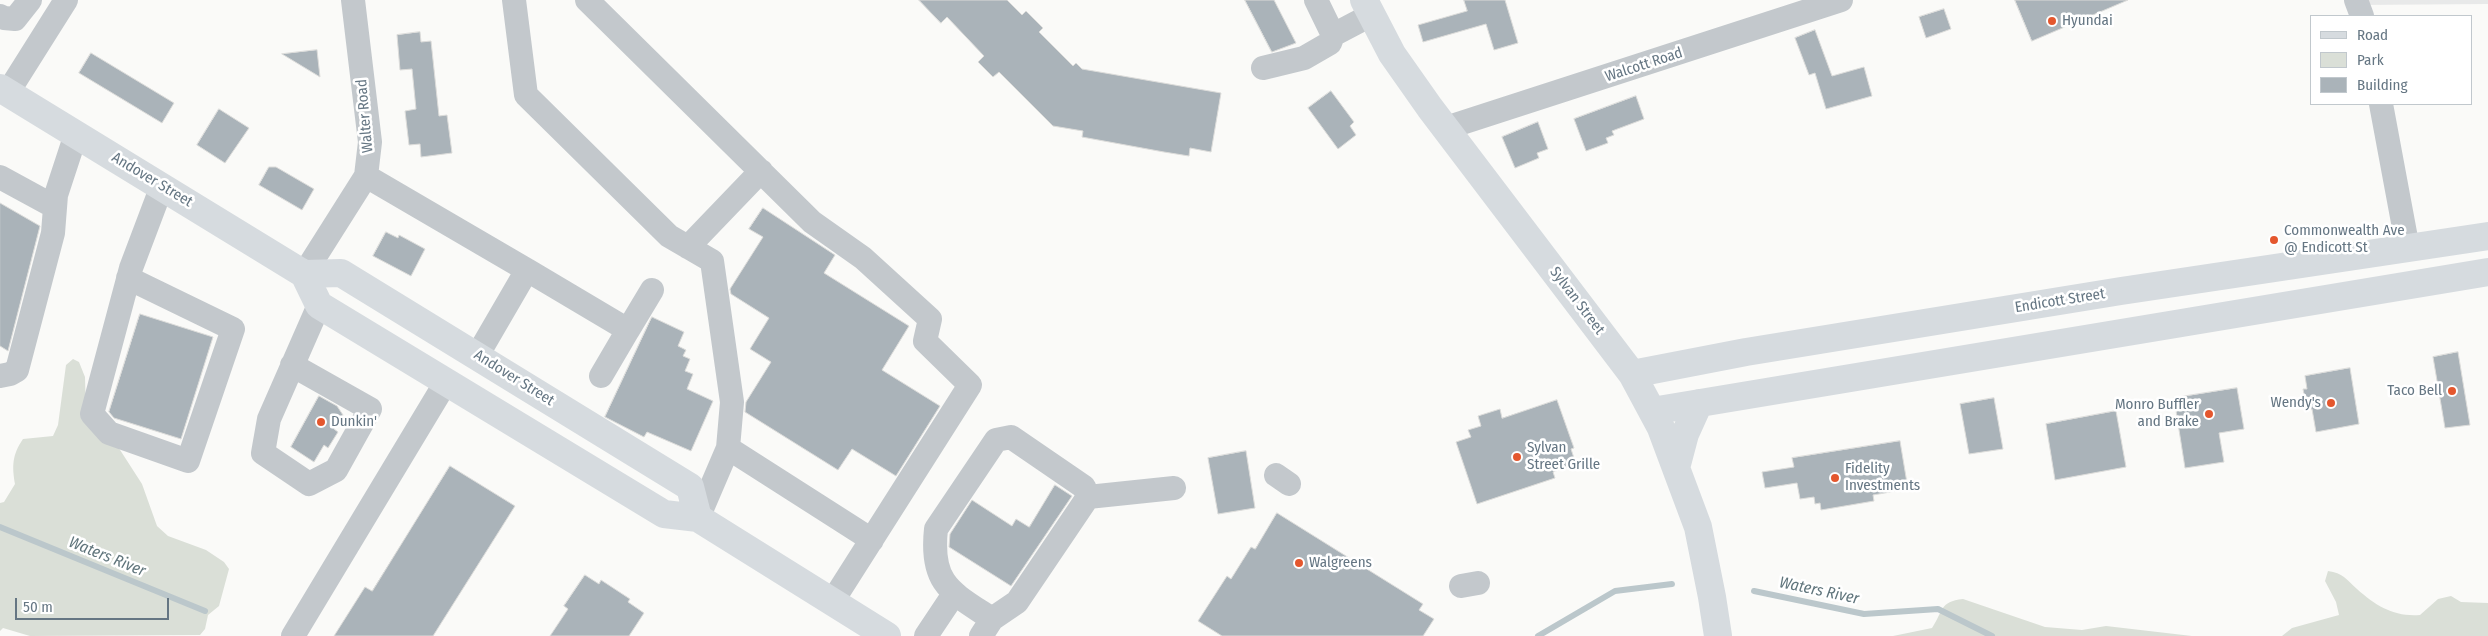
<!DOCTYPE html>
<style>
body{margin:0}
#map{position:relative;width:2488px;height:636px;overflow:hidden;background:#fafaf8;font-family:"Fira Sans Condensed",sans-serif}
canvas{display:block}
.legend{position:absolute;left:2310px;top:15px;width:162px;height:90px;box-sizing:border-box;background:#fff;border:1px solid #c1c8cd;margin:0;padding:6px 9px;list-style:none;font-size:15px;color:#657683}
.legend li{display:flex;align-items:center;gap:10px;height:25px}
.legend b{width:25px;border:1px solid #c1c8cd}
.scale{position:absolute;left:15px;top:598px;width:154px;height:22px;box-sizing:border-box;border:2px solid #657683;border-top:0;padding-left:6px;font-size:15px;line-height:18px;white-space:nowrap;color:#657683;-webkit-text-stroke:4px #fff;paint-order:stroke}
</style>
<div id="map">
<canvas width="2488" height="636"></canvas>
<ul class="legend">
<li><b style="height:6px;background:#d6dbdf"></b>Road</li>
<li><b style="height:14px;background:#dadfd7"></b>Park</li>
<li><b style="height:14px;background:#aab3b9"></b>Building</li>
</ul>
<div class="scale">50 m</div>
</div>
<script>
const c = document.querySelector('canvas').getContext('2d');
c.lineJoin = 'round';
function fillPath(path, color) {
  c.fillStyle = color;
  c.fill(path, 'evenodd');
}
function trace(path, color, width, dash) {
  c.strokeStyle = color;
  c.lineWidth = width;
  c.lineCap = dash ? 'butt' : 'round';
  c.setLineDash(dash || []);
  c.stroke(path);
}
function write(font, color, halo, rows, align = 'center') {
  c.font = font + ' "Fira Sans Condensed",sans-serif';
  c.lineWidth = 5;
  c.setLineDash([]);
  c.textBaseline = 'middle';
  c.strokeStyle = halo;
  c.fillStyle = color;
  for (const [text, x, y, turn = 0] of rows) {
    c.save();
    c.translate(x, y);
    c.rotate((+turn || 0) * Math.PI / 180);
    c.textAlign = isNaN(turn) ? turn : align;
    if (halo) c.strokeText(text, 0, 0);
    c.fillText(text, 0, 0);
    c.restore();
  }
}
const built = new Path2D(`
 M2356 0H2488V4L2359 5Z`);
const green = new Path2D(`
 M73 359 79 362 85 377 86 416 113 439 142 484 157 526 168 536 206 550 224 562 229 569 219 606 208 615 205 629 200 635 30 636 3 628 0 631V503L4 502 15 484C12 466 12 455 23 439L53 436 58 425 66 365Z
 M2328 571C2343 573 2346 579 2357 589 2376 606 2394 617 2420 615L2438 599 2451 596 2461 602 2488 603V636H2282L2292 628 2339 615 2336 602 2325 581Z
 M1963 599 2045 627 2082 630 2106 626 2192 636H1893L1932 628C1944 610 1939 602 1963 599Z`);
const stream = new Path2D(`
 M0 527 205 611
 M1754 591 1864 614 1938 609 1992 636
 M1538 636 1615 591 1672 584`);
const building = new Path2D(`
 M919 0H1007L1022 15 1026 11 1043 28 1039 32 1073 66 1076 63 1082 69 1221 93 1211 152 1190 148 1189 156 1164 152 1082 137 1083 131 1053 126 999 72 993 77 978 62 984 56 947 17 941 23Z
 M1245 0H1274L1296 43 1272 52Z
 M1464 0H1505L1518 43 1494 50 1486 24 1423 42 1418 25 1467 11Z
 M2015 0H2128L2032 41Z
 M1944 9 1951 29 1926 38 1919 17Z
 M1815 30 1832 76 1864 67 1872 96 1826 109 1815 73 1809 75 1795 38Z
 M420 32 421 42 431 41 439 116 447 115 452 153 421 157 420 144 409 145 405 111 416 109 412 69 400 70 397 35Z
 M317 50 320 77 282 54Z
 M91 53 174 103 162 123 79 73Z
 M1331 91 1354 122 1350 126 1356 135 1338 149 1308 108Z
 M1636 96 1644 119 1612 131 1614 135 1606 138 1608 143 1586 151 1574 119Z
 M219 109 249 128 225 163 197 145Z
 M1538 122 1548 149 1537 153 1539 158 1515 168 1502 137Z
 M269 167H276L314 189 302 210 259 185Z
 M0 203 40 226 8 351 0 346Z
 M763 208 835 255 824 273 909 326 882 370 940 406 896 476 852 449 838 470 745 412 746 402 771 362 750 349 769 318 731 294 730 289 763 237 749 229Z
 M386 232 398 238 399 235 425 249 411 276 373 256Z
 M140 314 213 337 181 439 114 418 109 412Z
 M652 317 684 332 678 346 686 350 683 356 690 359 685 371 693 374 687 389 713 401 691 451 647 432 644 437 605 417Z
 M2458 352 2470 425 2445 428 2433 357Z
 M2350 368 2359 424 2316 432 2312 409 2307 410 2303 389H2307L2305 376Z
 M2237 388 2244 429 2219 433 2224 462 2185 468 2174 398Z
 M319 396 337 406 343 415 334 429 338 432 328 448 324 445 314 462 291 447Z
 M1994 398 2003 449 1969 454 1960 404Z
 M1557 400 1574 448 1571 449 1576 464 1553 472 1555 478 1477 504 1456 442 1471 437 1468 430 1481 426 1478 416 1500 409 1502 418Z
 M2116 411 2126 467 2055 480 2046 424Z
 M1900 441 1908 489 1873 495 1874 501 1821 510 1820 503 1815 504 1814 497 1800 499 1797 483 1765 488 1762 472 1794 467 1792 458Z
 M1246 451 1255 508 1218 514 1208 458Z
 M450 466 515 506 433 636H334L365 587 372 591Z
 M1055 485 1072 496 1011 586 949 547 950 534 972 500 1012 526 1016 519 1029 527Z
 M1277 513 1423 604 1419 610 1434 619 1423 636H1222L1198 621 1227 576 1231 579 1251 547 1255 549Z
 M585 575 599 584 601 580 630 599 628 602 644 613 629 636H550L568 609 564 606Z`);
const minor = new Path2D(`
 M514 0 526 95 669 236 712 261 732 402 728 448 698 518
 M587 0 812 222 863 258 930 319 925 341 970 385 832 602
 M1316 0 1333 35
 M2356 0 2362 16
 M0 16 4 18 15 19 30 0
 M1263 68 1304 58 1330 43 1333 35 1371 15
 M8 92 66 0
 M2381 104 2408 249
 M1446 128 1841 0
 M366 176 527 270 477 356
 M0 177 55 207
 M688 247 761 171
 M527 270 628 330 652 290
 M304 274 366 176 370 142 353 0
 M128 278 233 329 188 461 109 433 92 414 131 268 162 186
 M292 365 370 409 336 470 309 484 263 453 269 419 319 305
 M0 376 10 374 17 370 53 233 56 195 76 134
 M601 376 628 330
 M728 448 872 540
 M1276 475 1289 484
 M1461 586 1478 583
 M992 619C951 592 930 584 936 529L996 440 1011 437 1084 487 1088 497
 M293 636 446 382
 M926 636 954 594
 M981 636 992 619 1017 602 1088 497 1174 488`);
const major = new Path2D(`
 M1364 0 1392 54 1430 108 1632 374 1661 428 1698 527 1712 597 1718 636
 M1632 374 1746 352 2121 291 2488 236
 M1652 411 2488 272
 M1676 468 1685 434 1699 403`);
const highway = new Path2D(`
 M0 88 304 274 319 305 664 514 698 518 887 636
 M304 274 341 273 690 487 698 518`);
const markers = [
 [2052,21,5,"#e4572e"],
 [2274,240,5,"#e4572e"],
 [2452,391,5,"#e4572e"],
 [2331,403,5,"#e4572e"],
 [2209,414,5,"#e4572e"],
 [321,422,5,"#e4572e"],
 [1517,457,5,"#e4572e"],
 [1835,478,5,"#e4572e"],
 [1299,563,5,"#e4572e"]
];
const poiNames = [
 ["Hyundai",2062,21],
 ["Commonwealth Ave",2284,231],
 ["@ Endicott St",2284,248],
 ["Taco Bell",2442,391,"right"],
 ["Wendy's",2321,403,"right"],
 ["Monro Buffler",2199,405,"right"],
 ["and Brake",2199,422,"right"],
 ["Dunkin'",331,422],
 ["Sylvan",1527,448],
 ["Street Grille",1527,465],
 ["Fidelity",1845,469],
 ["Investments",1845,486],
 ["Walgreens",1309,563]
];
const streetNames = [
 ["Walcott Road",1644,65,-18],
 ["Walter Road",365,116,-95],
 ["Andover Street",152,180,31],
 ["Sylvan Street",1577,301,53],
 ["Endicott Street",2060,301,-9],
 ["Andover Street",514,378,32]
];
const waterNames = [
 ["Waters River",107,557,22],
 ["Waters River",1819,591,12]
];
fillPath(built, '#e8e9e9');
fillPath(green, '#dadfd7');
trace(stream, '#bbc7cb', 6);
fillPath(building, '#aab3b9');
trace(building, '#dcdcda', 1);
trace(minor, '#c3c8cc', 24);
trace(major, '#d6dbdf', 28);
trace(highway, '#d6dbdf', 28);
for (const [x, y, r, color] of markers) {
  const dot = new Path2D();
  dot.arc(x, y, r, 0, 2 * Math.PI);
  c.fillStyle = color;
  c.fill(dot);
  trace(dot, '#fff', 2);
}
write('15px', '#657683', '#fff', poiNames, 'left');
write('15px', '#657683', '#fff', streetNames);
write('italic 16px', '#60757c', '#fff', waterNames);
</script>
